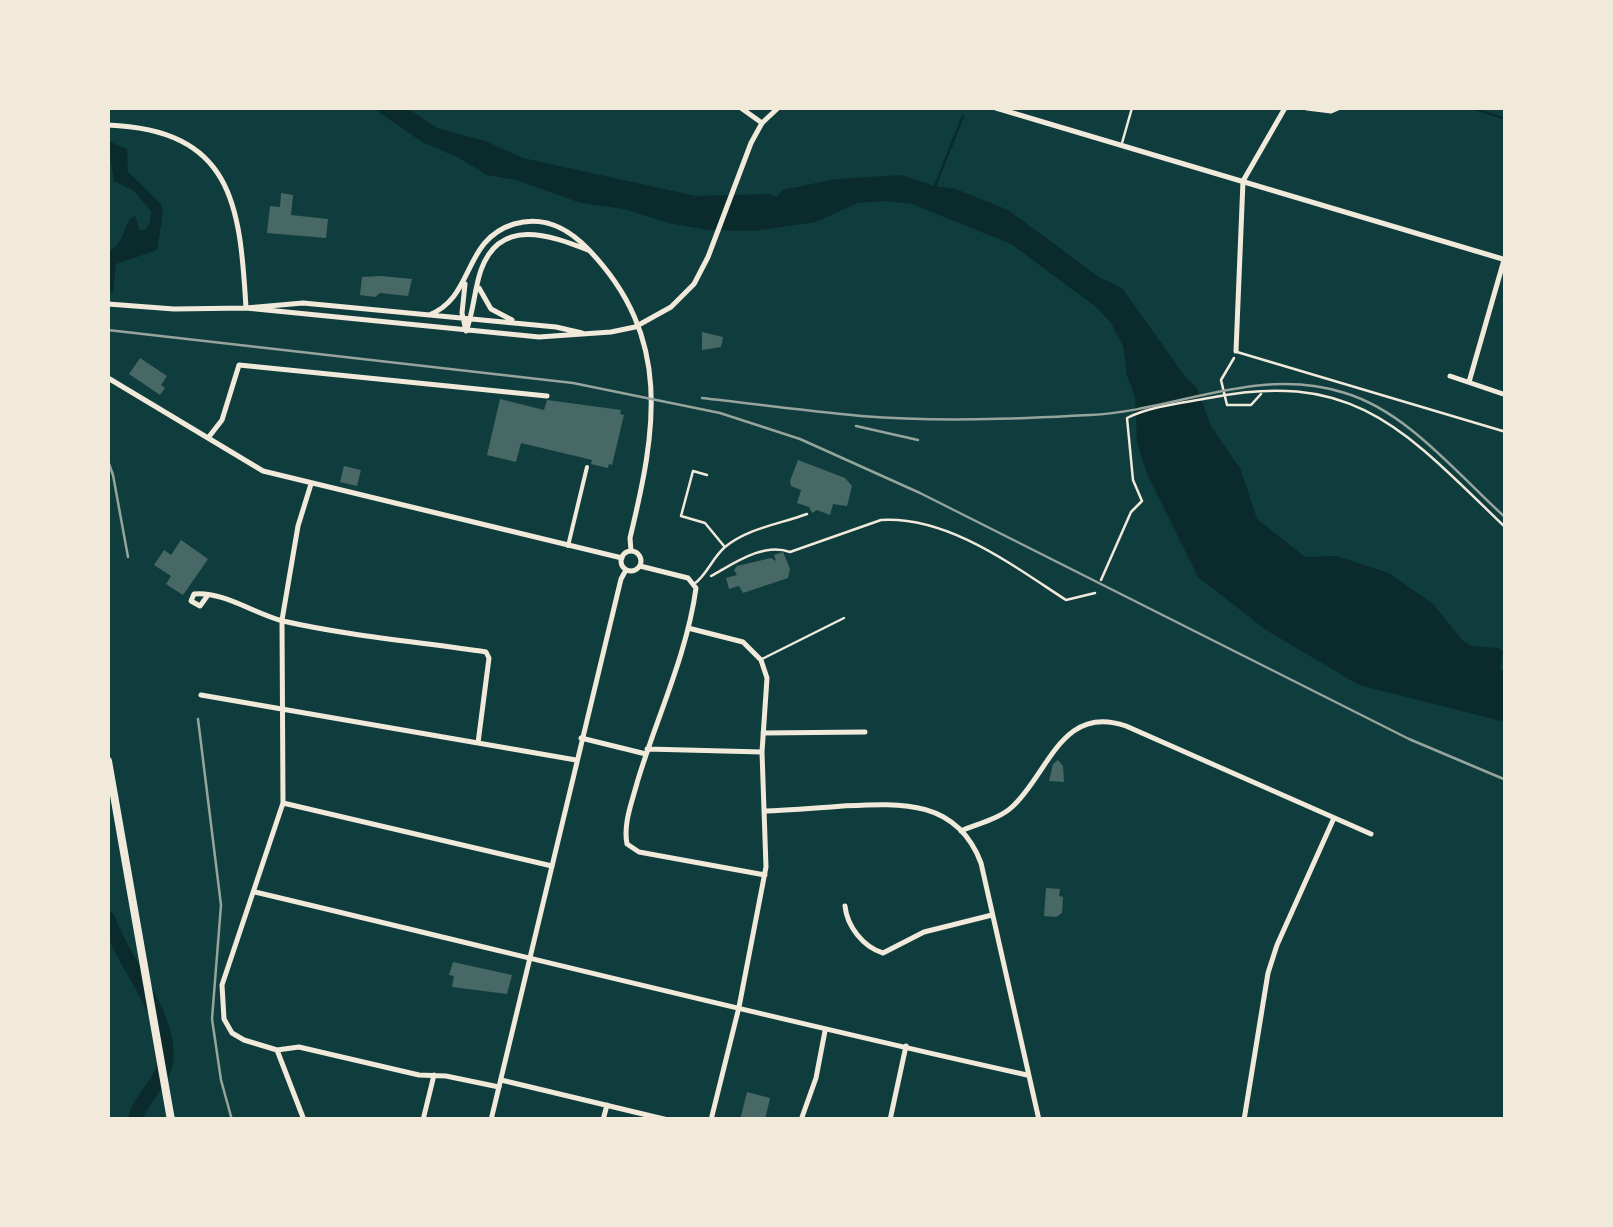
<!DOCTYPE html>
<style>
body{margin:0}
#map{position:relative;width:1613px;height:1227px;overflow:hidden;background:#0f3d3e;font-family:Inter,sans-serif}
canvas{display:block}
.frame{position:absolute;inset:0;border:110px solid #f1e9da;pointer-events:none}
</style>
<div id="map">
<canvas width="1613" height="1227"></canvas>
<div class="frame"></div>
</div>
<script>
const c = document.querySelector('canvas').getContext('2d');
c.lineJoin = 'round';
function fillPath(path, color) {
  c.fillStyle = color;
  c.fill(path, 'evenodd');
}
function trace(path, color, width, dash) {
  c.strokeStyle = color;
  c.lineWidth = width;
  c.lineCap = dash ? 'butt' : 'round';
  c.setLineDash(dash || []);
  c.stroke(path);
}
const water = new Path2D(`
 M373 108H407L437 128 485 141 523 158 696 196 770 194 777 197 782 190 836 179 901 175 935 186 956 189 1008 210 1099 277 1122 288 1186 378 1197 388 1211 426 1241 470 1257 519 1305 557 1336 556 1389 573 1433 604 1463 641 1472 646 1498 648 1503 651 1500 669 1505 673V722L1359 685 1266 630 1198 577 1147 474 1137 443 1135 396 1127 376 1123 346 1111 323 1096 307 1011 244 912 204 883 201 858 203 816 222 754 231 709 230 668 223 624 209 581 203 516 180 487 175 459 158 422 142Z
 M108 141 127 149 128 172 161 204 163 213 157 250 116 264 113 293 108 292V253C129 237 121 225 135 215L139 230H145L150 222 151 211 134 191 114 181Z`);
const stream = new Path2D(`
 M1472 108 1506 119
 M934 189 963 116`);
const river = new Path2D(`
 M108 919C122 962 175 1021 165 1065 160 1085 140 1099 135 1120`);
const building = new Path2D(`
 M281 193 293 195 291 215 328 219 326 238 267 233 270 206 280 207Z
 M381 276 412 279 408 296 380 293 375 297 360 295 362 277Z
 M702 332 723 337 721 347 702 350Z
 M140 358 167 376 161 385 165 388 160 395 129 374Z
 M500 399 544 410 547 400 621 410 620 414 624 415 612 465 609 464 608 468 591 464 592 460 521 443 516 462 487 455Z
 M798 460 845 478 852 486 847 506 833 504 830 515 817 510 812 513 809 507 797 503 801 490 791 486 790 481Z
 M344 466 361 470 357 486 340 482Z
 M181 540 208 559 183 595 166 584 171 576 154 565 164 550 171 555Z
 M783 552 790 569 788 578 743 593 739 586 729 589 726 578 737 575 734 570 737 566 771 558 776 561 774 555Z
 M1058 760 1063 766 1064 782 1049 781 1053 764Z
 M1046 888 1060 889 1059 896 1063 897 1062 913 1056 917 1044 916Z
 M453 962 512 975 507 994 452 987 454 976 449 975Z
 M747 1092 770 1098 765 1120H740Z`);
const path = new Path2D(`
 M1234 358 1221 380 1227 405H1251L1261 394
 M711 576C733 564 763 542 790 552L881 520C948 516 1012 565 1066 600L1095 593
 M1101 580 1131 512 1142 501 1133 480 1127 418C1151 406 1182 403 1209 398 1356 368 1407 433 1506 528`);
const service = new Path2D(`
 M1122 143 1132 108
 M1237 352 1506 432
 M707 475 693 471 681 516 705 523 724 546
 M694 584C707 575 712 558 725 547 748 528 780 524 807 514
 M762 659 844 618`);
const pedestrian = new Path2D(`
 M568 546 587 467`);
const minor = new Path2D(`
 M741 108 762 123
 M1307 108 1331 111 1338 108
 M1236 351 1243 181 1285 108
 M1450 376 1506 395
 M108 378 263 471 622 558
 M1469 382 1504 260
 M208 438 222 420 239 365 547 396
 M311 484 298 526 282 620 283 803 222 985 224 1019 232 1033 244 1040 277 1050 299 1047 419 1075 446 1076 499 1087
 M640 566 688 578 696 588C687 655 656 719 637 783 632 802 623 824 627 844L639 852 765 875
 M208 595 200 606 191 601 194 594C223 591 255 614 283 621 349 636 419 642 486 652L489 658 478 743
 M688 628 743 642 761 660 767 678 762 752 766 867 739 1007 711 1120
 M201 695 576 760
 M763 733 865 732
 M581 738 646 754
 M647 749 762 752
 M283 803 552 866
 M766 811C792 810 818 808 843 806 900 803 957 799 981 863L1039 1120
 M961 831C977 824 999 819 1012 807 1048 775 1061 703 1126 726L1371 834
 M255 892C512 953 769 1018 1027 1075
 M845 906C847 926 863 947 883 953L924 932 992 915
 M277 1050 304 1120
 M501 1080 668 1120
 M423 1120 434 1075
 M603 1120 607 1105
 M801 1120 816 1078 825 1031
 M890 1120 906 1046
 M1244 1120 1268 973 1277 945 1334 818`);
const tertiary = new Path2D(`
 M996 108 1506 260
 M108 125C232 130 240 203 246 308
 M465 284 462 313 466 331
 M479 288 491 309 512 320
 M108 304 174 309 246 308 303 303 556 327 582 333
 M246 308 539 337 611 332 635 327 671 307 694 284 708 257 751 143 762 123 778 108
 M429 315C475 297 462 240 514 224 545 215 569 229 589 250 673 338 656 430 630 538L631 551
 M466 331C474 311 474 290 481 270 500 217 550 235 588 250
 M621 561a10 10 0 1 1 20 0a10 10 0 1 1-20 0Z
 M491 1120 621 579 626 570`);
const primary = new Path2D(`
 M108 761 171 1120`);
const rail = new Path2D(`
 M108 330 573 383 720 413 800 439 920 493 1409 739 1506 780
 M702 398C755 404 808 411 861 416 937 422 1014 419 1090 415 1176 411 1257 365 1345 393 1408 412 1458 475 1506 518
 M856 426 918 440
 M108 461 113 475 128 557
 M198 719 221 905 212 1019 221 1080 232 1120`);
fillPath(water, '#0a2a2b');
trace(stream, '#0a2a2b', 2.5);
trace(river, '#0a2a2b', 15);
fillPath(building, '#486865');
trace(path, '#f1e9da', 2.5);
trace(service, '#f1e9da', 2.5);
trace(pedestrian, '#f1e9da', 4);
trace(minor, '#f1e9da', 5);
trace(tertiary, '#f1e9da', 5);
trace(primary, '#f1e9da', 8);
trace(rail, '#97a49c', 2.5);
</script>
